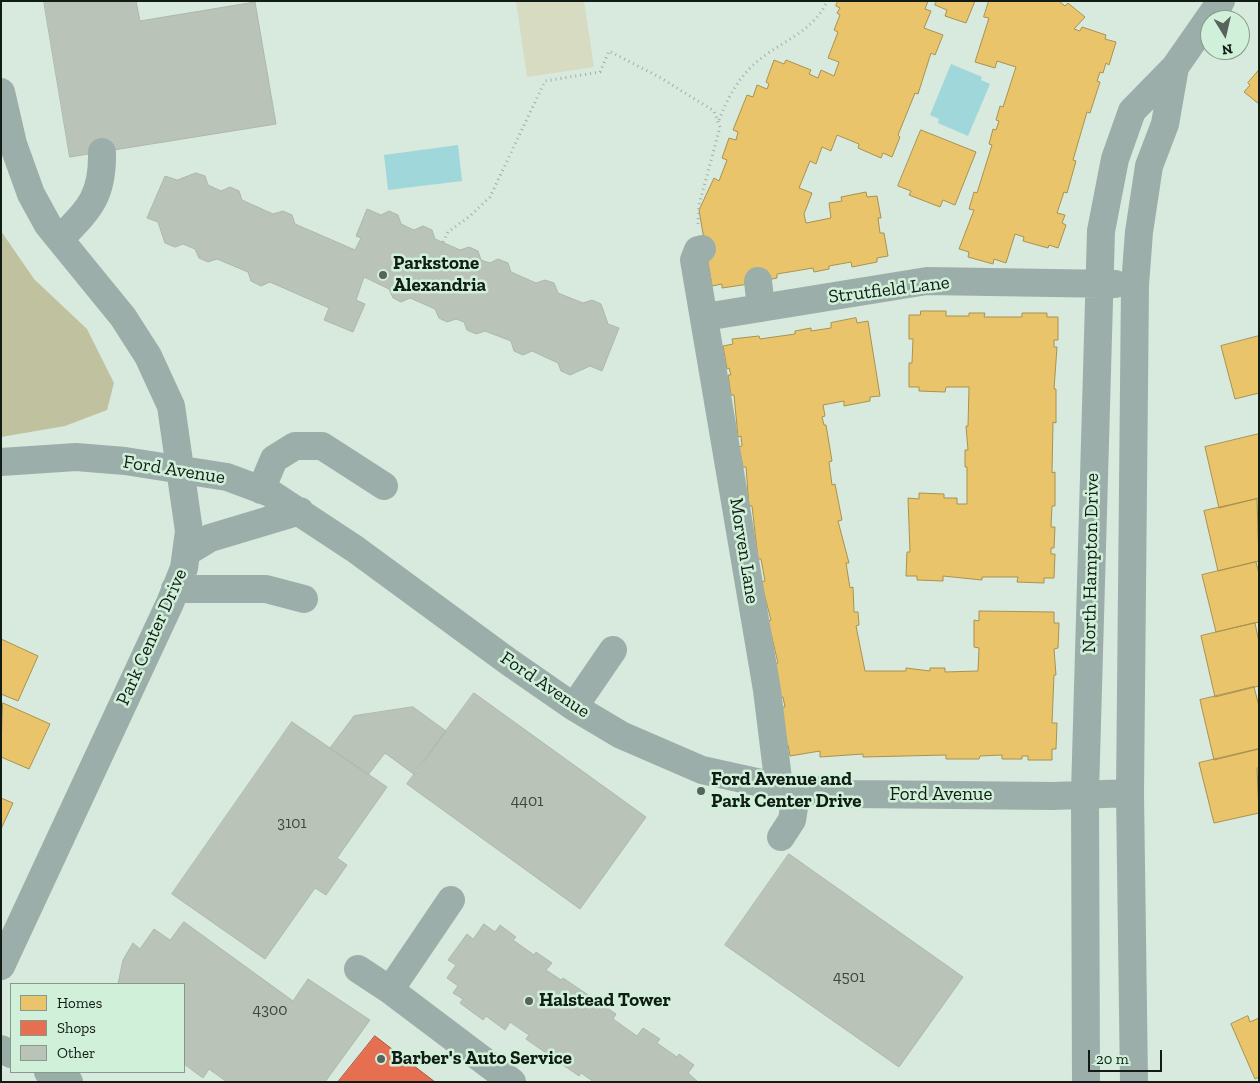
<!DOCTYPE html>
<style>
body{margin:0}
#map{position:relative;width:1260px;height:1083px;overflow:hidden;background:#d8e9dd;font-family:"Zilla Slab",serif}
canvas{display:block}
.frame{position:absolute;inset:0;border:2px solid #111c15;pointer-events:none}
.legend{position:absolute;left:10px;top:983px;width:175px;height:90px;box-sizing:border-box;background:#d1f0da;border:1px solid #849b8b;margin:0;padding:6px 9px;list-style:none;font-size:15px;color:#111c15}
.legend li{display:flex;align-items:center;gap:10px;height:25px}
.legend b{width:25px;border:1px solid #849b8b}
.north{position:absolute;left:1200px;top:10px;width:50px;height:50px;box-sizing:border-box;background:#d1f0da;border:1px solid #849b8b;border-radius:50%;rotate:171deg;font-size:14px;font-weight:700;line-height:20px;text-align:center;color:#111c15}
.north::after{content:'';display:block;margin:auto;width:18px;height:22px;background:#57645b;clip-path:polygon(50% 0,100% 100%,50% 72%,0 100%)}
.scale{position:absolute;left:1088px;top:1050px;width:74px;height:22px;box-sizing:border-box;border:2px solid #111c15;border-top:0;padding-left:6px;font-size:15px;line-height:18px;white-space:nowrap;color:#111c15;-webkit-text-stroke:4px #d1f0da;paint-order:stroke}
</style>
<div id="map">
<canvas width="1260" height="1083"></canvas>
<div class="frame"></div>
<ul class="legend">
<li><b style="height:14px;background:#e9c46a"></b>Homes</li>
<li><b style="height:14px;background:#e76f51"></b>Shops</li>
<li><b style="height:14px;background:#b9c3b8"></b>Other</li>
</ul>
<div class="north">N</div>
<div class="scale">20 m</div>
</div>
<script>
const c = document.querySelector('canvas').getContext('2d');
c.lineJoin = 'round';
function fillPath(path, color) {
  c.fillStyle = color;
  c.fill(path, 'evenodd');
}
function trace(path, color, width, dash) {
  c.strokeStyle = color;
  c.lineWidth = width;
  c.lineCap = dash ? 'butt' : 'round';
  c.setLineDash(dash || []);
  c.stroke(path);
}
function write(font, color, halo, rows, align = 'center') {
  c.font = font + ' "Zilla Slab",serif';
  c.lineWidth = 5;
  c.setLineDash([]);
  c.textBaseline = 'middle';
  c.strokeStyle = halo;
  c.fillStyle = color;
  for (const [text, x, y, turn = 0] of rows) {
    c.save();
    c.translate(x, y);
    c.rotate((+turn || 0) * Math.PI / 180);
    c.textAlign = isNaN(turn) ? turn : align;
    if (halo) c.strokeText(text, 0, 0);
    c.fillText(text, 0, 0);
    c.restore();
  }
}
const green = new Path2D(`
 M516 1H584L594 67 527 77Z`);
const forest = new Path2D(`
 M1 231 34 279 87 329 114 383 107 410 65 426 1 437Z`);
const water = new Path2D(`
 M951 64 982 77 981 80 990 84 968 136 938 123 939 119 930 115Z
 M458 145 462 181 388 190 384 155Z`);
const homes = new Path2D(`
 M838 1H928L925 9 931 11 924 28 943 35 935 55 931 53 918 94 915 93 898 135 900 137 892 157 883 153 881 158 858 148 859 144 837 135 831 151 822 147 816 164 810 161 799 188 812 193 804 214 806 223 831 218 829 203 842 201 841 197 866 192 867 197 877 196 881 218H878L880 233H884L888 256 877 258V262L852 267 851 262 829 266V269L814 272 813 268 777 274V278L749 284 722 288V284L712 286 699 210 714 178 719 181 727 160 722 158 729 138 736 140 738 132 733 130 747 95 753 97 757 85 767 89 769 84 766 82 774 60 784 64 786 60 811 70 809 74 818 78 821 70 834 76 839 62 828 58 838 32 834 30 840 15 837 13 840 8 836 6Z
 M937 1H975L966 23 945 16 947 10 935 5Z
 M989 1H1059L1065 6 1068 3 1085 17 1074 29 1080 31 1082 27 1106 35 1105 39 1116 42 1109 65 1106 63 1103 73 1100 72 1097 81 1100 82 1090 113 1087 112 1073 160 1076 161 1067 193 1064 192 1057 213 1065 215 1062 223 1066 225 1058 248 1049 245 1048 248 1023 241 1024 237 1015 234 1006 263 994 259 993 264 968 257 969 252 959 249 974 210 969 209 974 192 977 193 992 145 989 144 993 129 996 130 999 121 996 120 1000 106 1003 107 1016 67 997 61 995 68 975 62 989 18 984 17Z
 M1259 70V104L1244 92 1250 85 1248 83Z
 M921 130 976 152 955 205 943 200 940 207 909 195 911 191 898 186Z
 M921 311H946V316H969V313H985L984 317H1022V313H1047V317H1058V340H1054V347H1057L1054 389H1056V423L1053 422 1052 473 1055 472V506H1052L1051 527H1055L1054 548H1051V554H1055L1054 578H1044V583L1017 582 1018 577H982V580L943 576V581L917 580V576H906L907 552H910L908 498 919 499V493L944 494V498H957V504H967V467H965V450H968L966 426H968L969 387H946L945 392 919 391V387H909V363H912L913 339H909V315H920Z
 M856 318 857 323 868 321 880 396 870 397V401L844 406V401L823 405 825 416 822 417 824 425H826L832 461 829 462 832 485 835 484 842 520 838 521 849 563H846L850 588 853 587 854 612H858L859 625 856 626 865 671H906V668L930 671V668H945V672L978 671 979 648 974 647V620L979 621V611L1054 612V623H1059L1058 648 1054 649 1056 675H1054L1052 723H1057L1056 749H1052V760H1028V756H1022V759H1002V755L980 756 979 759H946V755L863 757V754L820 757V751L790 756 788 745 784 746 782 707H785L783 697 780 698 775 664 778 663 768 621 771 620 761 582 765 581 761 559H758L752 506H749L746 467H743L739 447 742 446 741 436 738 437 734 395H731L728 375H731L729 368 727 369 723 346 733 344 732 339 759 336 760 339 795 334V331L811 328V331L831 328V323Z
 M1259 336V393L1235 399 1221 346Z
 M1259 434V498L1219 508 1205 447Z
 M1257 499 1259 561 1218 571 1204 511Z
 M1256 562 1259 574V622L1216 632 1202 575Z
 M1255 623 1259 642V686L1215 697 1201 636Z
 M1 639 38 656 18 701 1 694Z
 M1254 687 1259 706V749L1214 760 1200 700Z
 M3 703 50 724 29 769 1 757Z
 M1259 749V767L1257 768 1259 813 1214 823 1199 763Z
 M1 798 13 803 1 829Z
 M1248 1016 1250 1022 1259 1018V1077L1255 1079 1231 1024Z`);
const shops = new Path2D(`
 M375 1036 435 1082H338Z`);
const building = new Path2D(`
 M44 1H136L140 21 255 2 276 124 70 157Z
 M196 173 205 176 208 185 221 191 230 187 239 191 242 200 273 214 283 211 292 215 295 224 355 250 361 238 356 236 367 209 381 215 389 211 398 215 401 224 414 230 423 226 432 230 435 239 460 250 469 247 478 251 481 260 490 263 498 259 508 263 511 272 536 283 545 280 554 283 558 293 583 303 592 300 601 304 608 324 619 328 602 371 590 366 570 375 561 371 558 363 532 351 523 355 514 351 511 341 485 331 476 334 467 330 464 322 456 319 447 322 439 318 435 309 410 298 401 302 393 298 389 289 364 277 356 300 365 304 353 332 324 320 329 308 270 282 261 286 251 281 248 272 217 259 208 262 199 258 195 249 183 244 175 247 165 243 158 222 147 218 165 176 177 180Z
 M474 693 646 817 580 909 407 784Z
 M413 707 446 731 415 775 385 753 368 775 330 748 354 716Z
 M292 722 387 787 337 858 347 865 326 895 315 888 265 959 172 894Z
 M789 854 963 977 899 1067 725 945Z
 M184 922 293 1001 308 979 370 1020 325 1082H227L209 1069 203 1078 184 1064V984H118L123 960 133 943 140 949 154 929 170 940Z
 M484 924 495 932 500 925 516 937 513 940 534 955 536 952 552 963 546 970 561 980 563 978 616 1014 613 1019 637 1036 643 1028 660 1039 657 1043 677 1057 679 1054 694 1065 688 1073 698 1082H594L581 1073 579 1076 526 1039 529 1035 510 1022 505 1030 486 1016 483 1020 460 1003 463 999 453 993 458 986 447 978 456 965 448 960 467 934 473 939Z`);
const path = new Path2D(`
 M719 120C727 100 736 82 751 67 774 44 814 33 827 1
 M443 242 448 232 470 216 490 197 545 81 600 72 609 51 661 78 714 111 720 127 699 205 698 224`);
const minor = new Path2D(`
 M1 92 13 144 31 194 48 225 123 317 148 356 171 406 189 531 184 568 170 603 1 966
 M60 239C89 209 103 197 102 152
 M702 249 698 250 694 260 767 690 779 787
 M758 281 761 308
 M705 317 927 281 1115 284
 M1 462 76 457 125 461 227 477 270 493 355 549 509 662 574 707 621 735 702 770 779 787 853 794 1053 796 1130 793
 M261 490 274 459 295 446H322L384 486
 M187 552 210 538 300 511
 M175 589H266L304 599
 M574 707 613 650
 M781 837 792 820 797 788
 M358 969 390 990 512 1082
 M390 990 451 900
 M1086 1082 1085 793 1101 231 1115 159 1132 111 1175 67 1221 1
 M1134 1082 1130 793 1135 285 1139 232 1149 166 1165 124 1175 67`);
const major = new Path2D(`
 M1 1049 11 1054
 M48 1072 69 1082`);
const markers = [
 [383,275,5,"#57645b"],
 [701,791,5,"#57645b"],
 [529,1001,5,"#57645b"],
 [381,1059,5,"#57645b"]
];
const numberNames = [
 ["4401",527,801],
 ["3101",292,823],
 ["4501",849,977],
 ["4300",270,1010]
];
const poiNames = [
 ["Parkstone",393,264],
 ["Alexandria",393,286],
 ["Ford Avenue and",711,780],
 ["Park Center Drive",711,802],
 ["Halstead Tower",539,1001],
 ["Barber's Auto Service",391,1059]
];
const streetNames = [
 ["Strutfield Lane",889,290,-7],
 ["Ford Avenue",174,470,9],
 ["Morven Lane",744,551,81],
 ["North Hampton Drive",1091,563,-89],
 ["Park Center Drive",152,637,-66],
 ["Ford Avenue",545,685,34],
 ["Ford Avenue",941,795]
];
fillPath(green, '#d7dbc2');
fillPath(forest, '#c0c29f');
fillPath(water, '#9fd7db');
fillPath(homes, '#e9c46a');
trace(homes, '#a89250', 1);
fillPath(shops, '#e76f51');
trace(shops, '#a7563f', 1);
fillPath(building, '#b9c3b8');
trace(building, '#adb7ac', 1);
trace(path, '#a1afa9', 3, [1, 4]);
trace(minor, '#9baea9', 28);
trace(major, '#98aea7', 28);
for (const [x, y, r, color] of markers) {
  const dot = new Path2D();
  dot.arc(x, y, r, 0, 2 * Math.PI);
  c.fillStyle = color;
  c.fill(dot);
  trace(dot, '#d1f0da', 2);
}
write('16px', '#3b463e', null, numberNames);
write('bold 19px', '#111c15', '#d1f0da', poiNames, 'left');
write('19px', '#111c15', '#d1f0da', streetNames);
</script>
